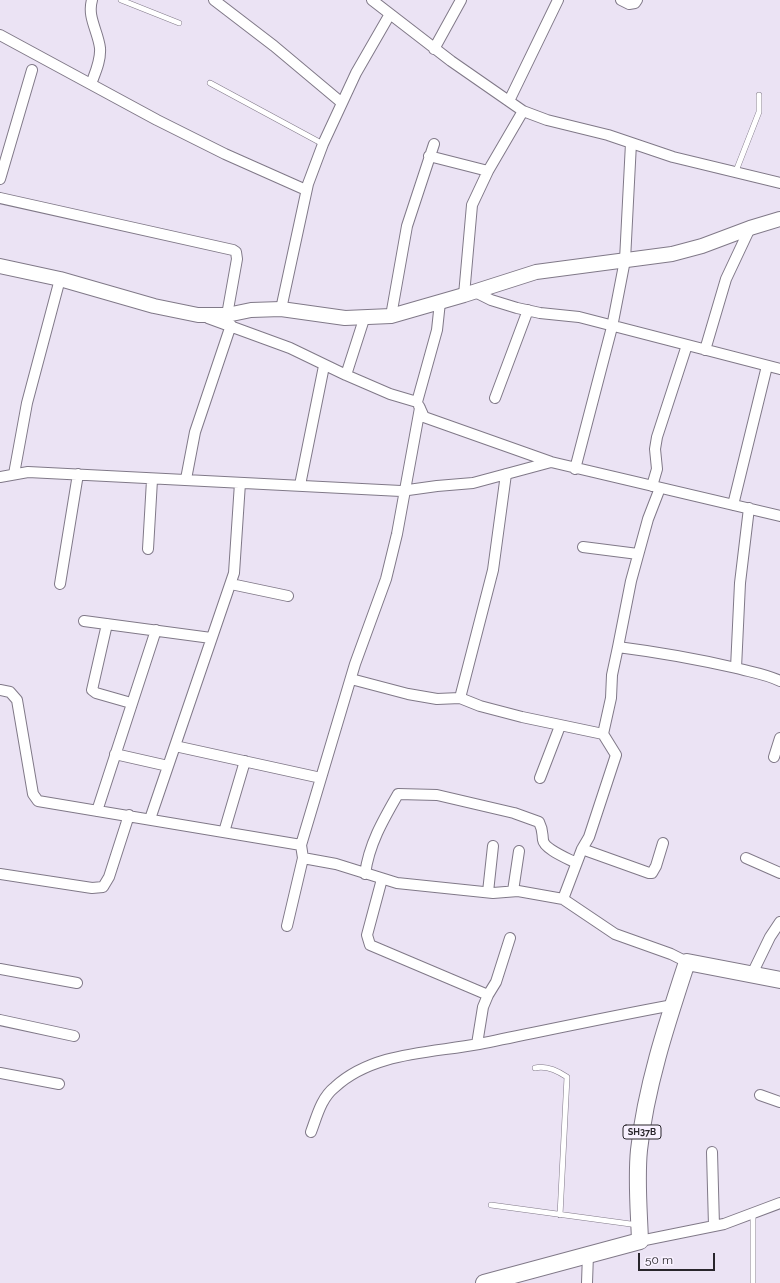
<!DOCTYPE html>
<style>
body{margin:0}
#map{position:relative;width:780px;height:1283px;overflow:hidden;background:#ebe3f4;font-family:Raleway,sans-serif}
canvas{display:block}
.scale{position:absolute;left:638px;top:1253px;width:77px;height:18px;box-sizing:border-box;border:2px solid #28252b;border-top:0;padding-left:5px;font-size:12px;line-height:14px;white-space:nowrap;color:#28252b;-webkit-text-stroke:3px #f8f1ff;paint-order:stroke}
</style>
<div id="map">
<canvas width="780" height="1283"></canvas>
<div class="scale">50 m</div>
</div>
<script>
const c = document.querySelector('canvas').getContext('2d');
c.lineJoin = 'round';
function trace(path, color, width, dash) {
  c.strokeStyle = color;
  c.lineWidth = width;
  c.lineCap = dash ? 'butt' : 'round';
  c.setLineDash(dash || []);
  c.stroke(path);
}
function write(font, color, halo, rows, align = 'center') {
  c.font = font + ' Raleway,sans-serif';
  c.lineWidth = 3;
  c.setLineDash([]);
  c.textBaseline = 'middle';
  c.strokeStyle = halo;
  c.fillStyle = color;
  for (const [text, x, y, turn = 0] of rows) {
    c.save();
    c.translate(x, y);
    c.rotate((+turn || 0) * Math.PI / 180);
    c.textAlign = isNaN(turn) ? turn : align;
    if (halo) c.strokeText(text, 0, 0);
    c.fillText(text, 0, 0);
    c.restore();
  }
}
const lane = new Path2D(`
 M121 0 179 23
 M210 83 323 144
 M736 171 759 112V95
 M535 1068C547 1065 558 1071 567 1077L560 1215
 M491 1205 638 1225
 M753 1213V1283`);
const street = new Path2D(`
 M214 0 274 46 342 103
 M372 0 451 61 523 111 547 120 608 135 673 157 780 183
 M621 0 629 4 635 3 637 0
 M0 35 157 120 225 154 306 190
 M434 49 461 0
 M91 84C95 73 101 61 100 48 98 31 87 17 92 0
 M509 101 558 0
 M429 156 488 171
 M0 179 32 70
 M0 198 233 250 236 252 237 259 227 315
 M475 292 491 300 517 308 540 313 579 317 780 369
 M464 295 472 205 488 171 523 111
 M281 309 308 184 323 144 356 73 390 14
 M391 316 407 226 434 144
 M208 318 290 348 346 375 390 394 417 402 437 330 440 302
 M705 350 726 279 750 228
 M346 375 365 316
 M495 398 528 310
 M419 406 424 417 551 462 780 516
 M575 469 612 327 625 260 631 143
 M14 474 27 403 60 279
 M0 477 28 472 401 491 437 486 473 483 551 462
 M186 479 195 432 231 325
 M300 485 324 366
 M652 486 657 469 655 449 657 437 687 345
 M733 505 767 366
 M583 547 638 554
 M148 549 152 480
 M60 584 78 474
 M231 584 288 596
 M84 621 211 638
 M107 624 92 690 96 693 131 703
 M618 647C657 652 697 659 736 668 751 672 766 674 780 681
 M736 668 740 583 749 508
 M351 679 408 694 437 699 460 698 480 706 522 717 603 734
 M0 690 10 692 17 700 33 794 38 801 301 845
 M460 698 493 570 506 474
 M175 746 321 778
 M115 754 168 766
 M774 757 780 738
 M540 778 560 726
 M97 811 156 630
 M150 819 234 573 240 483
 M224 832 245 761
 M582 849 649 873H652L656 866 663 843
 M303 858 336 864 397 883 493 893 518 891 563 899 615 934 671 954 687 962
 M746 858 780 873
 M0 874 92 888 103 887 109 877 129 815
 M365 874C369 844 383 820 398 794L437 795 514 813 539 822C543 830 542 832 543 840 544 849 569 859 576 863
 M382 879 367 935 370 945 488 995
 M513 891 519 851
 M488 892 493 846
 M563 899 582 849 589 837 616 755 603 734 611 698 612 675 618 647 631 581 648 519 660 488
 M287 926 303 858 301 845 355 664 386 579 397 534 420 408
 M0 969 77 983
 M752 974 770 937 780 922
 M0 1020 74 1036
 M477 1044 483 1007 488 995 496 982 510 938
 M0 1073 59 1084
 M760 1095 780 1102
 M311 1132C317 1116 321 1098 335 1087 373 1052 431 1053 479 1044 543 1031 608 1017 673 1005
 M712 1152 714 1226
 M640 1241 724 1224 780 1203
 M587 1283 588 1254`);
const secondary = new Path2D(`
 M0 266 60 279 154 306 198 315H227L251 310 281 309 345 318 391 316 464 295 536 272 672 254 702 246 750 228 780 219`);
const primary = new Path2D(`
 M484 1283 640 1241C639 1211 636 1180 639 1150 646 1086 667 1023 687 962L780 980`);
const shields = [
 [642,1132,38]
];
const shieldNames = [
 ["SH37B",642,1132]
];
trace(lane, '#807988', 6);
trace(street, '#807988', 12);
trace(secondary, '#807988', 16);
trace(primary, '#807988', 18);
trace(lane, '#fff', 5);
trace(street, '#fff', 10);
trace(secondary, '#fff', 14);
trace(primary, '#fff', 16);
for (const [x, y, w] of shields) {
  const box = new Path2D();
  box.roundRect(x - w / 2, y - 7, w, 14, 3);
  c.fillStyle = '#f8f1ff';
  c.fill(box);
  trace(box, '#28252b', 1);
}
write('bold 9px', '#28252b', null, shieldNames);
</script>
